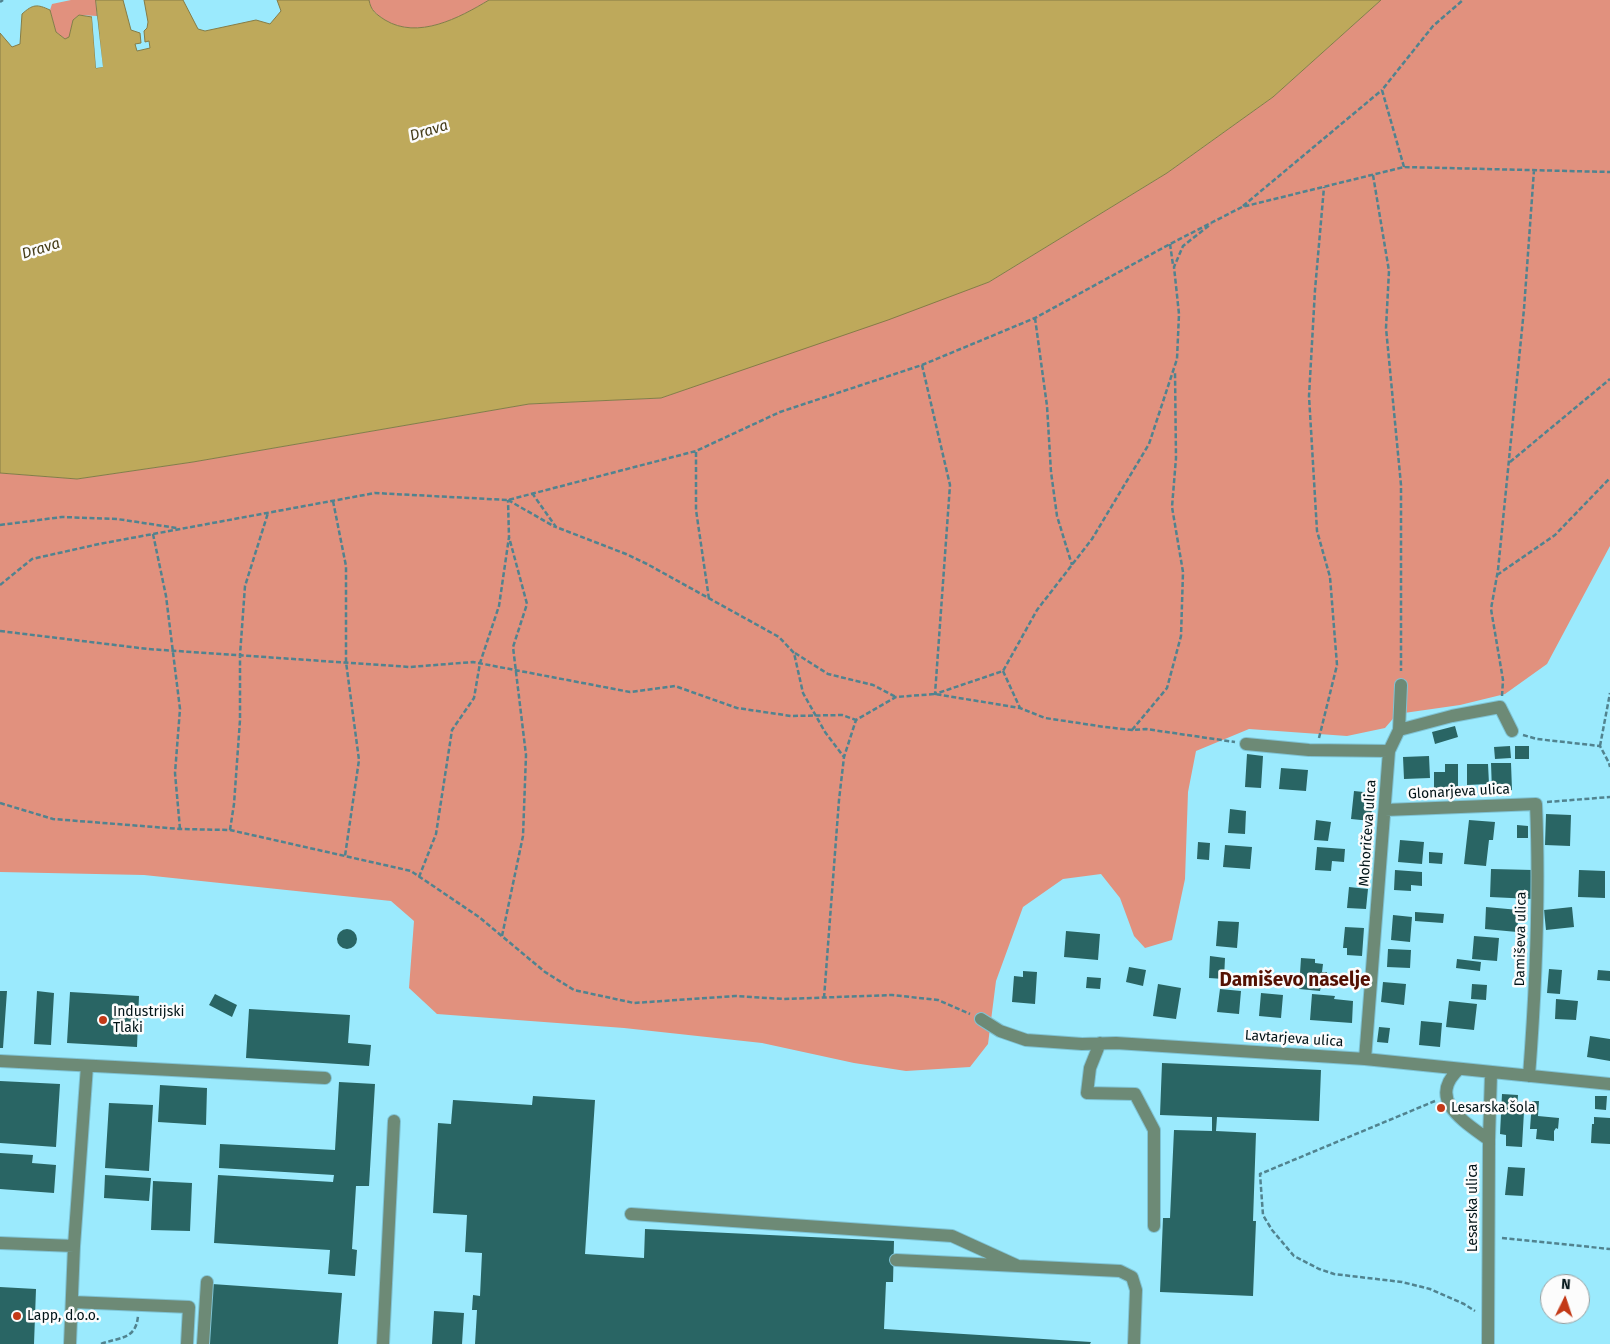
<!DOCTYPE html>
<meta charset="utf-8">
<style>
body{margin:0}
#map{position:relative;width:1610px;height:1344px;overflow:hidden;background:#9beafd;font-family:"Fira Sans",sans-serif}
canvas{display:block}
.north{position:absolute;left:1540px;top:1274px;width:50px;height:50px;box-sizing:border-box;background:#fcfcfc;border:1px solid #979fa0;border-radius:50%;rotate:4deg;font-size:14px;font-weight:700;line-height:20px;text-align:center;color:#001317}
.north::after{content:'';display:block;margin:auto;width:18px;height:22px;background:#c33917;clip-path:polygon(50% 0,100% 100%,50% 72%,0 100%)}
</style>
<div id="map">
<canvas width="1610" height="1344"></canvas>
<div class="north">N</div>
</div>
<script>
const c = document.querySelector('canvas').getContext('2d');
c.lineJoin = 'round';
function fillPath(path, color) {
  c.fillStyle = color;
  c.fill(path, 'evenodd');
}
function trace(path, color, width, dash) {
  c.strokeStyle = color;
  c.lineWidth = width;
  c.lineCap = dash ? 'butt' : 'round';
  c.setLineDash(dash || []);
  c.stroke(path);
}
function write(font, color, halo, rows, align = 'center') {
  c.font = font + ' "Fira Sans",sans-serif';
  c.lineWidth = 5;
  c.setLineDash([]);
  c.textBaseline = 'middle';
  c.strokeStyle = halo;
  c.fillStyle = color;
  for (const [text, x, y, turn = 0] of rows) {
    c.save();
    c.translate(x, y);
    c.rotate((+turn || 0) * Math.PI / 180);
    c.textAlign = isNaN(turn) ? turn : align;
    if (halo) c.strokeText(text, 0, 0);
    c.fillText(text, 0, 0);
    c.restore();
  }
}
const forest = new Path2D(`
 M71 0H96L97 16 79 15 73 20 69 38 65 39 56 32 50 10 52 4Z
 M369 0H489C459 18 418 40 385 20 376 14 371 11 369 0Z
 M1381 0H1610V546L1547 664 1505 694 1460 705 1397 714 1385 728 1347 736 1249 729 1196 751 1188 792 1185 879 1172 940 1145 948 1134 936 1120 898 1101 874 1063 879 1023 907 996 981 988 1044 970 1067 906 1071 854 1063 762 1043 624 1028 437 1014 409 988 414 921 391 901 144 875 0 872V473L77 479 193 462 529 404 661 398 989 282 1167 173 1273 97Z`);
const water = new Path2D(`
 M96 0H123L131 30 140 33 141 43 135 44 137 51 150 48 149 41 145 42 144 31 147 28 148 22 144 0H183L198 29 205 31 256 20 270 24 281 11 277 0H369C371 11 376 14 385 20 418 40 459 18 489 0H1381L1273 97 1167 173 989 282 888 320 661 398 529 404 193 462 77 479 0 473V33L12 47 20 44 22 14C33 4 37 4 50 10L56 32 65 39 69 37 73 20 79 15 92 17 96 68 102 67Z`);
const pier = new Path2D(`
 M97 16 103 67 96 68 92 17H94L98 65H100L95 17Z`);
const building = new Path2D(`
 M1455 726 1458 737 1435 744 1432 732Z
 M1510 746 1511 758 1495 759 1494 747Z
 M1515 746H1529V759H1515Z
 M1247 754 1263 756 1261 788 1245 787Z
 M1429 756 1430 778 1404 779 1403 757Z
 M1491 763H1511L1512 790 1492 791Z
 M1445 764H1458V793H1451V798H1434V772H1445Z
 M1467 764H1488L1489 784 1467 785Z
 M1281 768 1308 770 1306 791 1279 789Z
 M1354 791 1373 793 1371 821 1351 819Z
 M1230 809 1246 811 1245 834 1228 833Z
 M1546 814 1571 815 1570 846 1545 845Z
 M1316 820 1331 822 1328 841 1314 840Z
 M1469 820 1495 822 1493 840H1489L1486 866 1464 864Z
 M1517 825 1528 826V838H1517Z
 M1400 840 1424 842 1422 864 1398 862Z
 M1198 842 1210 843 1209 860 1197 859Z
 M1225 845 1252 847 1250 869 1223 867Z
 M1317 847 1345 849 1344 862 1332 861 1331 871 1315 870Z
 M1429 852 1443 853 1442 864 1429 863Z
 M1491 869 1533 870 1532 899 1490 897Z
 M1395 870 1422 872V886L1411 885V891L1394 890Z
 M1579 870 1605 871V898L1578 897Z
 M1349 887 1368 889 1366 909 1347 908Z
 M1486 907 1519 910 1517 932 1485 929Z
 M1572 907 1574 927 1546 930 1544 910Z
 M1415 912 1444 914 1443 923 1415 921Z
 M1393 915 1412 917 1410 942 1391 940Z
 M1218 921 1239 922 1237 948 1216 946Z
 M1345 927 1364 928 1362 956 1347 955V948H1343Z
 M337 939a10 10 0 1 1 20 0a10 10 0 1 1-20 0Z
 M1066 931 1100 934 1098 960 1064 957Z
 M1474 936 1499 938 1497 961 1472 959Z
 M1388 949 1411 950 1410 968 1387 967Z
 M1210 956 1225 958 1224 979 1209 978Z
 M1301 958 1315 959V963L1323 964 1322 972H1327L1326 985H1321L1320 991 1299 989Z
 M1457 959 1481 962 1480 971 1456 968Z
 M1129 967 1146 970 1143 986 1126 982Z
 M1549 969 1562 970 1560 994 1547 993Z
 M1598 970 1610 971V981L1597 980Z
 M1023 971 1037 972 1035 1004 1012 1002 1014 976 1023 977Z
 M1087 977 1101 978 1100 989 1086 988Z
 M1383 982 1406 984 1404 1005 1381 1002Z
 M1158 984 1181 988 1176 1019 1153 1016Z
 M1472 984 1487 985 1486 1000 1471 999Z
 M1220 989 1241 991 1239 1014 1217 1012Z
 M0 991H7L3 1048H0Z
 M37 991 54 993 51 1045 34 1044Z
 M70 992 139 996 137 1047 67 1043Z
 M1261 993 1283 995 1281 1018 1259 1016Z
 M215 994 237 1005 232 1017 209 1005Z
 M1312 994 1335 996 1334 999 1353 1001 1352 1023 1310 1020Z
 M1556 999 1578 1001 1576 1020 1555 1019Z
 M1449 1001 1477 1004 1474 1030 1446 1027Z
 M249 1009 350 1015 348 1043 371 1045 369 1066 246 1058Z
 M1421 1021 1442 1023 1440 1047 1419 1045Z
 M1379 1027 1390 1028 1388 1043 1377 1042Z
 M1590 1036 1610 1039V1061L1587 1057Z
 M1162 1063 1321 1070 1319 1121 1217 1117 1216 1131 1256 1133 1253 1221H1256L1253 1296 1160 1292 1163 1218H1170L1174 1130 1212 1131V1117L1160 1115Z
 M0 1081 60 1084 56 1147 0 1143Z
 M339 1082 375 1084 369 1186H356L352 1249 357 1250 355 1276 328 1274 330 1250 214 1243 218 1175 333 1182 334 1175 219 1168 220 1144 335 1150Z
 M160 1085 207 1088 206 1125 158 1122Z
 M1502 1094 1518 1095 1517 1110 1524 1111 1522 1147 1506 1146V1135L1500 1134Z
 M533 1096 595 1100 585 1254 644 1258 645 1229 894 1241 893 1282H886L884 1329 1091 1342 1090 1344H475L477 1310H472L473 1295 480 1296 482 1253 465 1252 467 1215 433 1213 438 1123 451 1124 453 1100 532 1105Z
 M1595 1096H1607L1606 1110 1595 1109Z
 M1532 1101H1539L1538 1116 1559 1118 1558 1129 1556 1128 1554 1131V1141L1536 1139 1537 1129H1530Z
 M109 1103 153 1105 149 1171 105 1168Z
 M1594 1117 1610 1118V1144L1591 1143 1592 1124H1594Z
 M0 1153 33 1155 32 1163 56 1165 54 1193 0 1189Z
 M1508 1167 1525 1168 1523 1196 1505 1195Z
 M105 1175 151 1178 149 1201 104 1198Z
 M153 1181 192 1183 190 1231 151 1230Z
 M212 1284 342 1293 338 1344H208Z
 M0 1287 36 1289 34 1344H0Z
 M434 1311 464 1313 462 1344H432Z`);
const path = new Path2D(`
 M0 2 3 0
 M1404 167 1382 90 1433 26 1463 0
 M1373 175 1389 271 1386 328 1401 485V671
 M1243 206 1382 90
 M1170 244 1173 265
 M1035 318 1047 406 1051 472 1057 516 1072 565
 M922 365 950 485 935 694 1003 671 1037 610 1092 539 1149 444 1177 359 1179 314 1174 267 1183 246 1211 224
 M696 452V510L709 599
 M1510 462 1610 379
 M532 493 556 527 626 554 647 564 779 637 794 653 803 693 825 732 844 757
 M508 500 555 527
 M333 501 346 566V662L359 760 345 856
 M0 525 62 517 117 519 177 528
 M153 534 166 596 180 709 175 773 180 829
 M1497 575 1555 535 1610 478
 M0 585 32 559 99 544 375 493 508 500 696 451 780 412 922 365 1035 318 1170 244 1242 207 1404 167 1610 172
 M0 631 148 649 410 667 473 662 630 692 675 686 737 708 791 716 842 715 856 720
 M795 653 828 674 873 685 896 697
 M1003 671 1020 708
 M1502 696 1503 680 1491 609 1498 570 1524 309 1534 170
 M1132 730 1167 688 1181 636 1183 572 1172 507 1176 458 1175 371
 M1523 735 1537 739 1600 746 1609 763 1610 767
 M1319 738 1337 665 1330 577 1317 531 1309 396 1315 290 1324 187
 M1600 746 1610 693
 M1547 802 1610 797
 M0 803 53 819 180 829 230 830 411 871 479 917 545 972 574 990 634 1003 735 996 784 999 892 995 938 1000 970 1014
 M230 830 234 804 240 720V655L245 586 268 513
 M419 877 436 834 452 730 474 698 480 663 499 606 509 537 508 500
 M502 936 523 836 526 755 513 647 527 604 509 537
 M824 998 839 800 844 757 856 720 896 697 935 694 1020 708 1045 718 1105 727 1132 730 1146 729 1235 742
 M1435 1101 1260 1174 1263 1215 1272 1230 1294 1256 1319 1269 1334 1274 1402 1282 1430 1289 1464 1304 1475 1311
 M1502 1238 1610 1249
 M101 1344C119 1337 136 1340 138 1316`);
const minor = new Path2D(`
 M1399 730 1401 685
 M1246 744 1309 750 1389 751 1365 1059
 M1389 751 1399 730 1452 716 1500 707 1512 731
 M1385 810 1536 804C1540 895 1536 985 1529 1076
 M981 1019 1000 1031 1026 1040 1082 1044 1116 1043 1365 1059 1610 1084
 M1100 1043 1090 1068 1087 1093 1135 1094 1154 1130V1226
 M0 1061 325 1078
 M1459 1069C1426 1100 1465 1122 1489 1140
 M631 1214 952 1236 1018 1266
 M0 1243 74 1246
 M896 1260 1120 1271 1132 1277 1136 1290 1134 1344
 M72 1302 189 1307 187 1344
 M70 1344 74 1246 87 1066
 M203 1344 207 1282
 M383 1344 394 1121
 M1488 1344 1489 1140 1491 1073`);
const markers = [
 [103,1020,5,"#c33917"],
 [1441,1108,5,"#c33917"],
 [17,1316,5,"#c33917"]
];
const streetNames = [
 ["Glonarjeva ulica",1459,792,-3],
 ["Mohoričeva ulica",1368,833,-86],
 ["Damiševa ulica",1521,939,-89],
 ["Lavtarjeva ulica",1294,1039,4],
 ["Lesarska ulica",1473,1208,-90]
];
const poiNames = [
 ["Industrijski",113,1012],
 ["Tlaki",113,1028],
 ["Lesarska šola",1451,1108],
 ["Lapp, d.o.o.",27,1316]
];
const waterNames = [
 ["Drava",429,131,-17],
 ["Drava",41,249,-17]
];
const districtNames = [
 ["Damiševo naselje",1295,981]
];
fillPath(forest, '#e1917e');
fillPath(water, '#bea95b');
trace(water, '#857c47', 1);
fillPath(pier, '#9beafd');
fillPath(building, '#296564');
trace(minor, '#7fc3d4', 14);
trace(path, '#51838f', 2.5, [5, 2.5]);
trace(minor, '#6d8a76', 12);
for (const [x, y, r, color] of markers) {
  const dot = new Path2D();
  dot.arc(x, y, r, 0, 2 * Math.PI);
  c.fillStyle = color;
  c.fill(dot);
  trace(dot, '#fcfcfc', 2);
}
write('14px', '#001317', '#fcfcfc', streetNames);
write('14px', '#001317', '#fcfcfc', poiNames, 'left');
write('italic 15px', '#443b18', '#fcfcfc', waterNames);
write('bold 19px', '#541103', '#fcfcfc', districtNames);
</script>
